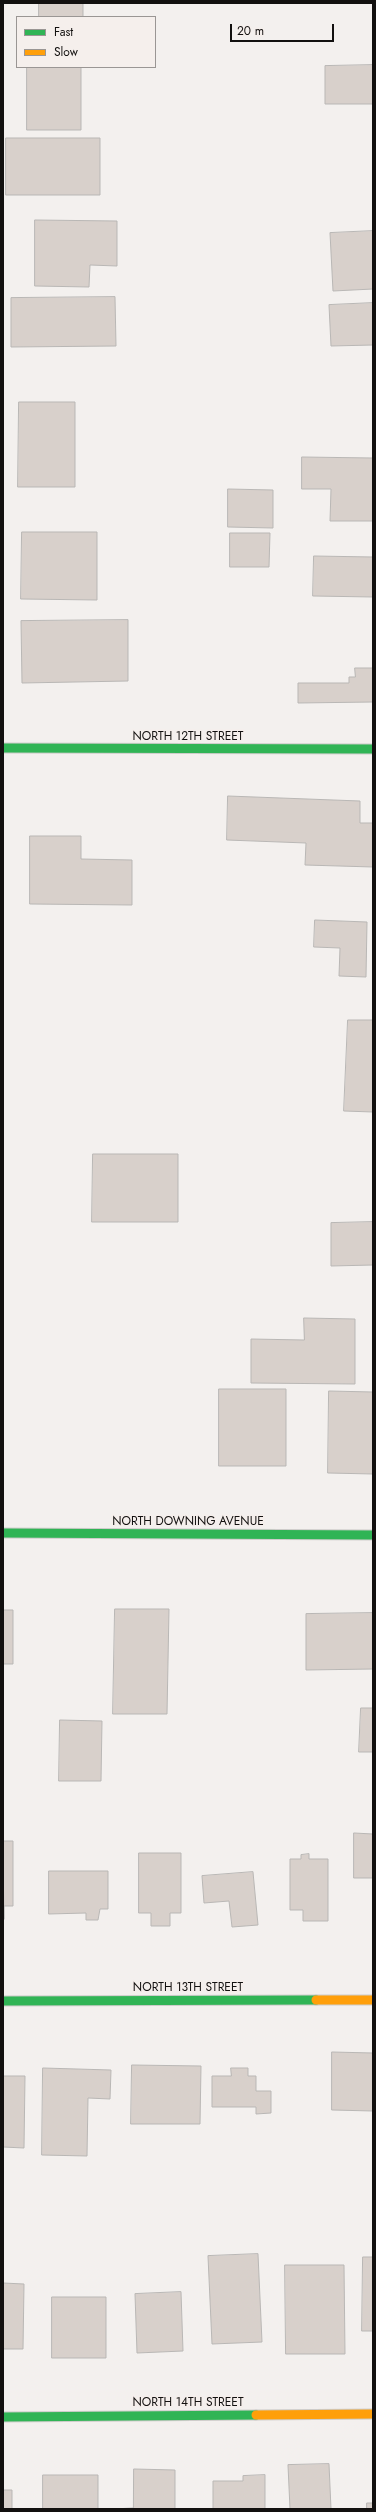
<!DOCTYPE html>
<style>
body{margin:0}
#map{position:relative;width:376px;height:2512px;overflow:hidden;background:#f3f0ee;font-family:Jost,sans-serif}
canvas{display:block}
.frame{position:absolute;inset:0;border:4px solid #12100f;pointer-events:none}
.legend{position:absolute;left:16px;top:16px;width:140px;height:52px;box-sizing:border-box;background:#f5efec;border:1px solid #9a9694;margin:0;padding:5px 7px;list-style:none;font-size:12px;color:#12100f}
.legend li{display:flex;align-items:center;gap:8px;height:20px}
.legend b{width:20px;border:1px solid #9a9694}
.scale{position:absolute;left:230px;top:24px;width:104px;height:18px;box-sizing:border-box;border:2px solid #12100f;border-top:0;padding-left:5px;font-size:12px;line-height:14px;white-space:nowrap;color:#12100f;-webkit-text-stroke:3px #f5efec;paint-order:stroke}
</style>
<div id="map">
<canvas width="376" height="2512"></canvas>
<div class="frame"></div>
<ul class="legend">
<li><b style="height:5px;background:#30b455"></b>Fast</li>
<li><b style="height:5px;background:#ff9f0a"></b>Slow</li>
</ul>
<div class="scale">20 m</div>
</div>
<script>
const c = document.querySelector('canvas').getContext('2d');
c.lineJoin = 'round';
function fillPath(path, color) {
  c.fillStyle = color;
  c.fill(path, 'evenodd');
}
function trace(path, color, width, dash) {
  c.strokeStyle = color;
  c.lineWidth = width;
  c.lineCap = dash ? 'butt' : 'round';
  c.setLineDash(dash || []);
  c.stroke(path);
}
function write(font, color, halo, rows, align = 'center') {
  c.font = font + ' Jost,sans-serif';
  c.lineWidth = 3.5;
  c.setLineDash([]);
  c.textBaseline = 'middle';
  c.strokeStyle = halo;
  c.fillStyle = color;
  for (const [text, x, y, turn = 0] of rows) {
    c.save();
    c.translate(x, y);
    c.rotate((+turn || 0) * Math.PI / 180);
    c.textAlign = isNaN(turn) ? turn : align;
    if (halo) c.strokeText(text, 0, 0);
    c.fillText(text, 0, 0);
    c.restore();
  }
}
const building = new Path2D(`
 M39 3H83V17H39Z
 M373 65V104H325V66Z
 M27 67H81V130H27Z
 M6 138H100V195H6Z
 M35 220 117 221V266L90 265 89 287 35 286Z
 M373 231V289L333 291 330 233Z
 M115 297 116 346 11 347V298Z
 M373 303V345L331 346 329 305Z
 M19 402H75V487H18Z
 M302 457 373 458V521H330L331 489H302Z
 M228 489 273 490V528L228 527Z
 M22 532H97V600L21 599Z
 M230 533H270L269 567H230Z
 M314 556 373 557V597L313 596Z
 M128 620V681L22 683 21 621Z
 M355 668H373V702L298 703V683H349V677H355Z
 M228 796 360 801V823H373V867L305 865 306 843 227 840Z
 M30 836H81V859L132 860V905L30 904Z
 M315 920 367 922 366 977 339 976 340 948 314 947Z
 M348 1020H373V1112L344 1111Z
 M93 1154H178V1222H92Z
 M373 1222V1265L331 1266V1223Z
 M304 1318 355 1319V1384L251 1383V1339L304 1340Z
 M219 1389H286V1466H219Z
 M329 1391 373 1392V1474L328 1473Z
 M115 1609H169L167 1714H113Z
 M3 1610H13V1664H3Z
 M373 1613V1669L306 1670V1614Z
 M361 1708H373V1752H359Z
 M60 1720 102 1721 101 1781H59Z
 M354 1833 373 1834V1878H354Z
 M3 1841H13V1906H4V1919Z
 M139 1853H181V1913H170V1926H151V1913H139Z
 M309 1854V1859H328V1921H303V1910H290V1859H301V1855Z
 M49 1871H108V1909H100L98 1920H86V1913L49 1914Z
 M253 1872 258 1925 232 1927 229 1901 204 1903 202 1876Z
 M332 2052 373 2053V2111L332 2110Z
 M132 2065 201 2066 200 2124H131Z
 M43 2068 111 2070 110 2099 88 2098 87 2156 42 2155Z
 M231 2068H248V2076H256V2091H271V2113L256 2114V2107H212V2076H231Z
 M3 2076H25L24 2148 3 2147Z
 M258 2254 262 2342 212 2344 208 2256Z
 M363 2257H373V2331H362Z
 M285 2265H344L345 2354H286Z
 M3 2283 24 2284 23 2349H3Z
 M181 2292 183 2351 137 2353 135 2294Z
 M52 2297H106V2358H52Z
 M329 2464 331 2509H290L288 2465Z
 M134 2469 175 2470V2509H113L133 2508Z
 M43 2475H98V2509H43Z
 M265 2475V2509H213V2481H243V2476Z
 M3 2490H12V2509H3Z
 M367 2503H373V2509H367Z`);
const fast = new Path2D(`
 M3 748 373 749
 M3 1533 373 1535
 M3 2001 316 2000
 M3 2417 256 2415`);
const slow = new Path2D(`
 M316 2000H373
 M256 2415 373 2414`);
const streetNames = [
 ["NORTH 12TH STREET",188,737],
 ["NORTH DOWNING AVENUE",188,1522],
 ["NORTH 13TH STREET",188,1988],
 ["NORTH 14TH STREET",188,2403]
];
fillPath(building, '#d8d0cb');
trace(building, '#b9b7b5', 1);
trace(fast, '#ceccca', 11);
trace(slow, '#ceccca', 11);
trace(fast, '#30b455', 9);
trace(slow, '#ff9f0a', 9);
write('12px', '#12100f', '#f5efec', streetNames);
</script>
